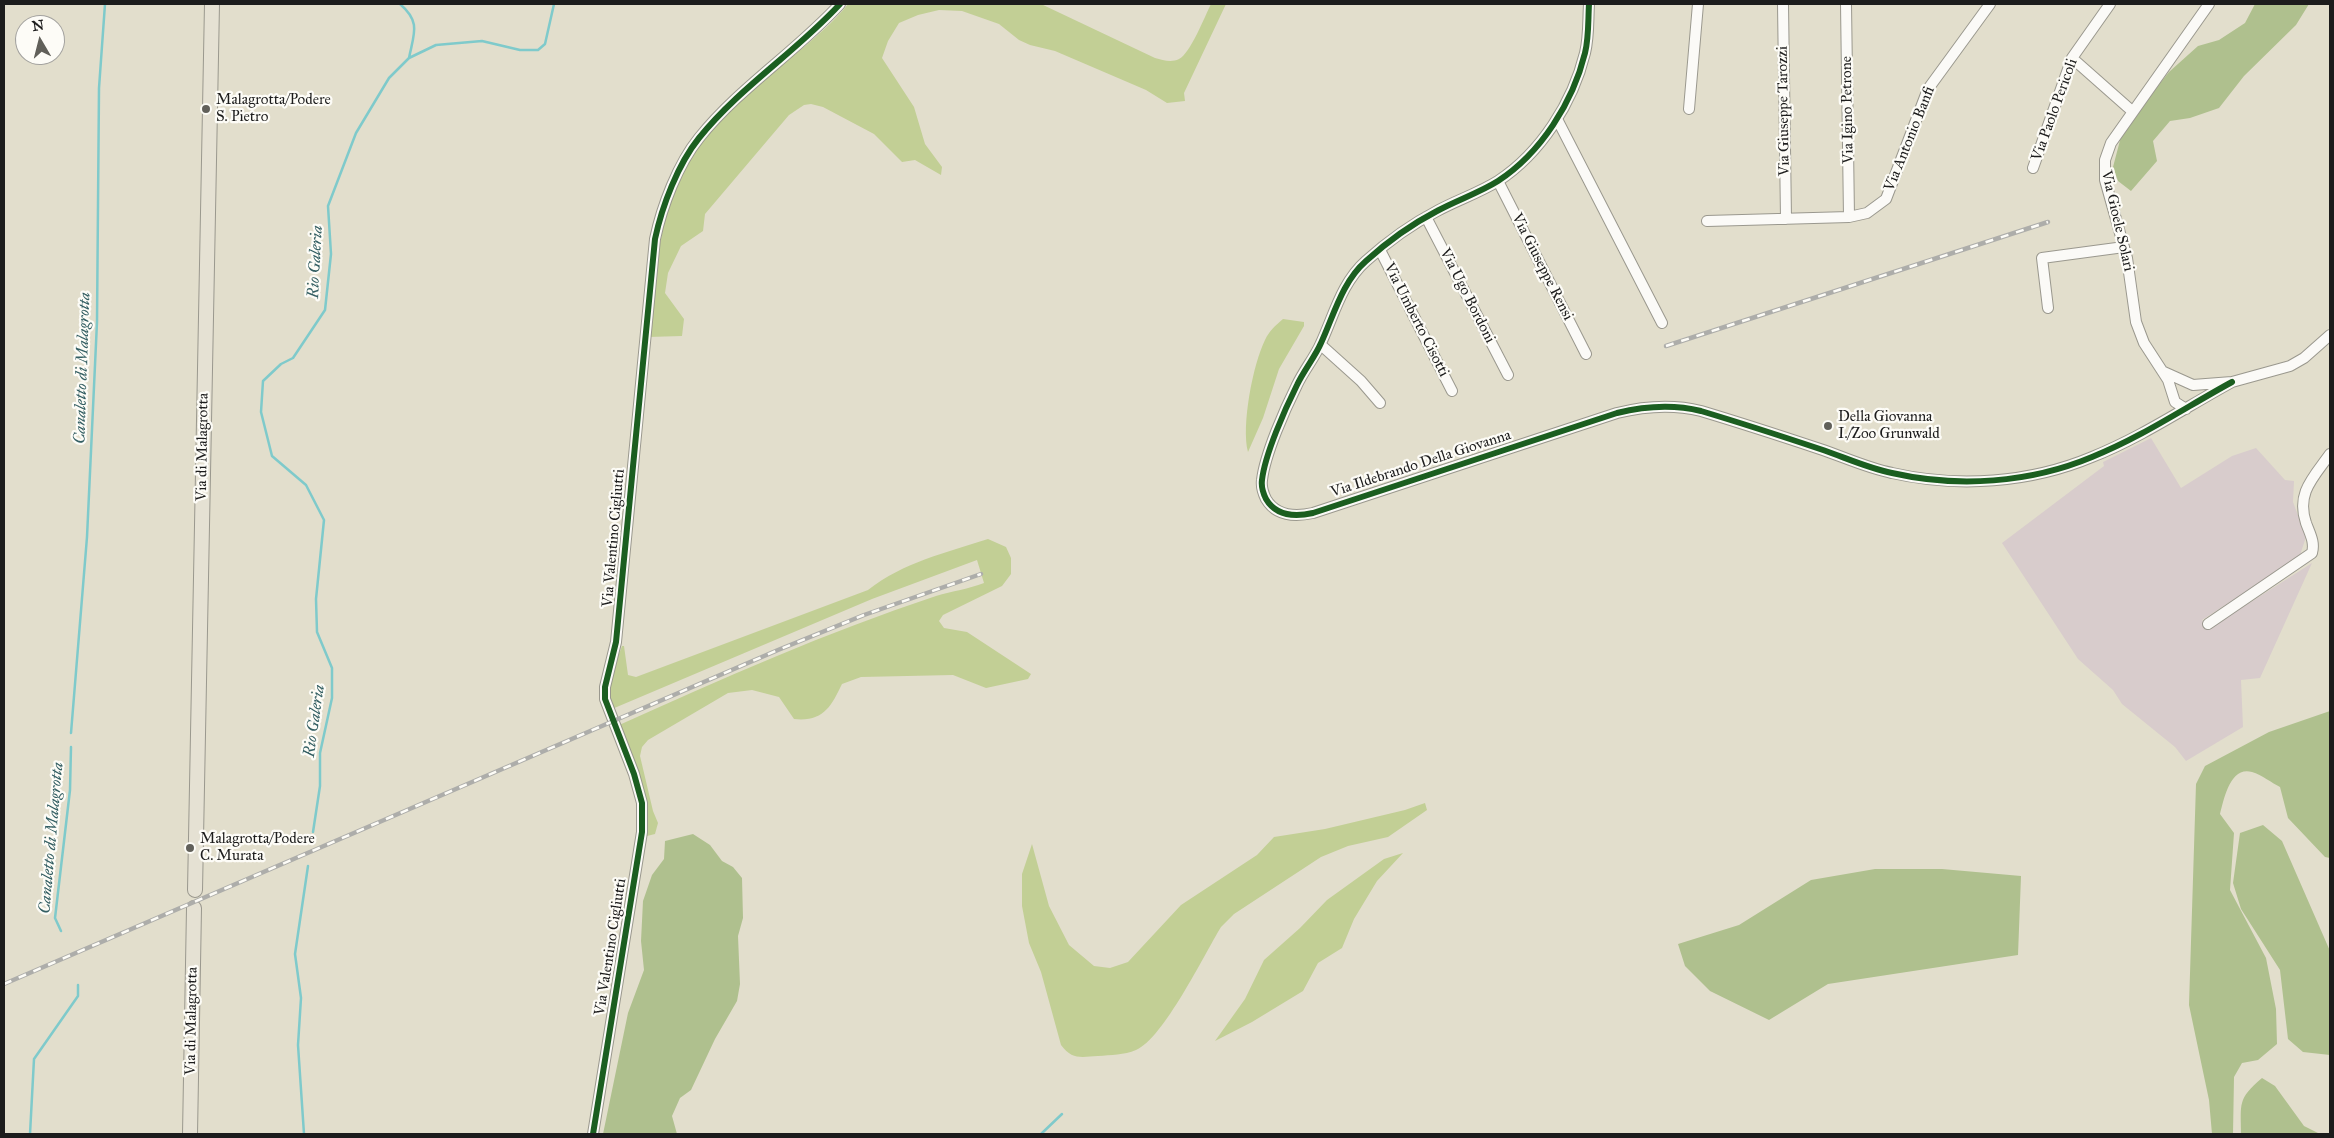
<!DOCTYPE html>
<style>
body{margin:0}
#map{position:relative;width:2334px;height:1138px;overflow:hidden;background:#e2decc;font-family:"IM FELL Great Primer",serif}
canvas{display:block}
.frame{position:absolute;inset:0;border:5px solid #1c1c1c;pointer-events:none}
.north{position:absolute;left:15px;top:15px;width:50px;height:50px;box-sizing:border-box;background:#fdfcf7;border:1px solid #a3a29f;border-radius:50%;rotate:352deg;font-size:14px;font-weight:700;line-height:20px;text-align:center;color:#1c1c1c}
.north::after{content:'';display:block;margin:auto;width:18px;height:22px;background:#61605a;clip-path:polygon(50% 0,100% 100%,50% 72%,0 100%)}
</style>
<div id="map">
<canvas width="2334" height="1138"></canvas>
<div class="frame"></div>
<div class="north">N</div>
</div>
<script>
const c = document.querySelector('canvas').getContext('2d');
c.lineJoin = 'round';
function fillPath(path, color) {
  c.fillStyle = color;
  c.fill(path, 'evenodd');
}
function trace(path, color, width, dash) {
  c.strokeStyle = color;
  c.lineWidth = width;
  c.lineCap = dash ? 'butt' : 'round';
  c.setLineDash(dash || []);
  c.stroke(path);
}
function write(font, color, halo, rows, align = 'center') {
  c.font = font + ' "IM FELL Great Primer",serif';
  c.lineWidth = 4.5;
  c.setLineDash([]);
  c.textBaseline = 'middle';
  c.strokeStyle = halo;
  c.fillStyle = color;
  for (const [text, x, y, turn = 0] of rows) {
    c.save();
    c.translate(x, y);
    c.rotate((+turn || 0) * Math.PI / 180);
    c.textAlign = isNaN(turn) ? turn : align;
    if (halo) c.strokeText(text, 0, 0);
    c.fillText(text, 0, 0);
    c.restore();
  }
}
const industrial = new Path2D(`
 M2151 438 2181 488 2232 456 2256 448 2285 480 2294 481 2293 502 2306 537 2299 558 2202 620 2210 628 2312 563 2260 678 2241 680 2243 727 2186 761 2175 747 2122 704 2113 690 2078 659 2002 543 2104 466 2103 462Z`);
const green = new Path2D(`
 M848 4H1041L1155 58C1163 60 1171 63 1179 59 1190 54 1205 16 1211 4H1226L1184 93 1185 101 1167 103 1146 90 1055 51 1030 45 1019 40 999 24 962 11 939 10 918 15 899 23 888 41 882 58 914 107 925 144 942 167 941 175 915 160 902 162 874 134 823 107 811 104 804 105 789 115 705 214 703 231 681 246 668 273 665 293 684 319 682 336 648 337C655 273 661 186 705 135 722 115 744 98 764 81 788 59 829 29 848 4Z
 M1283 319 1304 322V326L1279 369 1263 418 1248 452C1241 426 1253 364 1265 340 1269 331 1275 326 1283 319Z
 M988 539 1006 547 1011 558V574L1002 586 943 615 939 621 944 628 967 632 1031 674 1028 679 986 688 953 675 861 677 842 684C831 707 823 722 794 719L779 697 752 690 728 693 648 740 642 747 640 756 653 811 658 823 655 834 647 836C646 797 639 758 617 726 721 679 827 632 936 596 952 591 969 589 984 583L977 560 872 599 612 709C603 688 615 666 622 646H624L628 675 636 677 868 590C904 562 945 553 988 539Z
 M1425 803 1427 810 1388 837 1348 846 1321 857 1234 914 1221 927C1204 955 1163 1039 1136 1050 1124 1055 1111 1055 1098 1056 1081 1057 1072 1060 1061 1045L1041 972 1029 943 1022 906V874L1032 844 1049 906 1069 945 1094 966 1110 968 1128 962 1181 905 1257 855 1274 837 1325 829 1405 810Z
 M1403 853 1377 881 1354 919 1342 948 1318 963 1303 991 1252 1022 1215 1041 1245 999 1264 960 1300 928 1327 900 1384 859Z`);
const forest = new Path2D(`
 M2255 4H2309L2296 25 2244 76 2219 108 2190 118 2170 121 2153 141 2157 161 2131 191 2118 181 2113 167 2123 129 2169 72 2198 46 2219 40 2245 23Z
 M2330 711V858L2325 857 2288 818 2280 787C2272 783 2262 775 2252 772 2230 766 2224 799 2220 814L2234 833 2230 890 2266 958 2276 1009 2277 1044 2258 1060 2242 1063 2234 1077 2233 1134H2212L2209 1100 2189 1005 2196 784 2205 766 2269 732Z
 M2263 825 2282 841 2330 951V1055L2303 1052 2288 1039 2280 970 2241 909 2233 883 2240 833Z
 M693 834 710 845 722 861 733 867 742 878 743 918 738 936 740 984 737 1001 715 1039 691 1090 680 1098 672 1116 677 1134H603L628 1013 644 970 641 941 643 901 652 875 664 859 665 841Z
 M1875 869H1942L2021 876 2018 955 1828 984 1769 1020 1710 991 1685 966 1678 944 1739 925 1811 880Z
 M2262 1078 2275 1086 2304 1126 2320 1134H2241C2241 1104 2237 1099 2262 1078Z`);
const stream = new Path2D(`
 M400 4C421 22 414 33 409 58
 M71 733 87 537 97 322 99 88 105 4
 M313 832 320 786V753L332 698V668L317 632 316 599 324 520 306 485 272 456 261 412 263 381 281 364 293 358 325 310 331 254 328 206 356 133 389 78 409 58 436 45 482 41 520 50H538L545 44 554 4
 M61 931 55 918 70 790 71 747
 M30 1134 34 1059 78 996V985
 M304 1134 298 1045 301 998 295 954 308 866
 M1041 1134 1062 1114`);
const minor = new Path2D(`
 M1589 4C1588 20 1589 37 1585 53 1573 102 1541 153 1498 181 1479 193 1457 200 1437 211 1412 224 1387 242 1366 261 1342 282 1334 315 1321 343 1315 357 1304 370 1297 385 1285 409 1265 454 1262 480 1261 487 1263 493 1266 499 1276 516 1295 517 1313 513L1617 413C1645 406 1673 404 1701 411 1741 423 1781 436 1820 449 1844 457 1867 468 1892 473 1958 488 2030 483 2092 457 2142 437 2186 407 2232 382
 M1783 4 1786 219
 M1846 4 1849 217
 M2072 58 2132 111
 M1689 109 1698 4
 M1557 119 1662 323
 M2033 168 2072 58 2110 4
 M1498 181 1586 354
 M1426 217 1508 375
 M1707 221 1849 217 1867 213 1886 199 1928 89 1990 4
 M1380 250 1452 391
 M2048 308 2042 258 2124 247
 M1321 345 1361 381 1380 403
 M2164 372 2193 385 2232 382 2290 366 2304 358 2330 335
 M2186 409 2175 402 2168 380 2144 343 2136 322 2127 258 2105 180V160L2111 143 2209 4
 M2208 624 2312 553C2315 542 2310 534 2306 523 2296 493 2313 478 2330 454
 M593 1134 642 832V803L634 774 605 699V687L616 642 655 239C662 206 678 164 699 138 740 87 796 52 840 4`);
const major = new Path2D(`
 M195 890 212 4
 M190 1134 194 908`);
const rail = new Path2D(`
 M1666 346 2048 222
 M4 984 778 650 864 615 981 574`);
const cycleway = new Path2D(`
 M1589 4C1588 20 1589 37 1585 53 1573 102 1541 153 1498 181 1479 193 1457 200 1437 211 1412 224 1387 242 1366 261 1342 282 1334 315 1321 343 1315 357 1304 370 1297 385 1285 409 1265 454 1262 480 1261 487 1263 493 1266 499 1276 516 1295 517 1313 513L1617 413C1645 406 1673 404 1701 411 1741 423 1781 436 1820 449 1844 457 1867 468 1892 473 1958 488 2030 483 2092 457 2142 437 2186 407 2232 382
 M593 1134 642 832V803L634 774 605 699V687L616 642 655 239C662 206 678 164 699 138 740 87 796 52 840 4`);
const markers = [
 [206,109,5,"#61605a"],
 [1828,426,5,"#61605a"],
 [190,848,5,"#61605a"]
];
const poiNames = [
 ["Malagrotta/Podere",216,100],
 ["S. Pietro",216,117],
 ["Della Giovanna",1838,417],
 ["I./Zoo Grunwald",1838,434],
 ["Malagrotta/Podere",200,839],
 ["C. Murata",200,856]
];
const streetNames = [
 ["Via Igino Petrone",1848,110,-91],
 ["Via Paolo Pericoli",2055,110,-70],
 ["Via Giuseppe Tarozzi",1784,111,-91],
 ["Via Antonio Banfi",1910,139,-68],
 ["Via Gioele Solari",2117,221,77],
 ["Via Giuseppe Rensi",1542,267,63],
 ["Via Ugo Bordoni",1467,296,63],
 ["Via Umberto Cisotti",1416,320,63],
 ["Via di Malagrotta",203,447,-89],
 ["Via Ildebrando Della Giovanna",1421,464,-18],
 ["Via Valentino Cigliutti",614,538,-85],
 ["Via Valentino Cigliutti",611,947,-81],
 ["Via di Malagrotta",192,1021,-89]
];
const waterNames = [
 ["Rio Galeria",316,262,-87],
 ["Canaletto di Malagrotta",83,368,-88],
 ["Rio Galeria",315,721,-82],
 ["Canaletto di Malagrotta",52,838,-85]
];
fillPath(industrial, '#d8cccc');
fillPath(green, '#c2cf95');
fillPath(forest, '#afc08e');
trace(stream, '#7fcacb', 2.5);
trace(minor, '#9a988e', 12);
trace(major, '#9a988e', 16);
trace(minor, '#fbfaf7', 10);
trace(major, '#e5e1d3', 14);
trace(rail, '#adadaa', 4.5);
trace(rail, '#fdfcf7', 2.5, [8]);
trace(cycleway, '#1b5e20', 6);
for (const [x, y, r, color] of markers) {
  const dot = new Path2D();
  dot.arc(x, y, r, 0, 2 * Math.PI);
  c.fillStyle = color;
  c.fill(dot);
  trace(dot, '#fdfcf7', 2);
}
write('15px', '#1c1c1c', '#fdfcf7', poiNames, 'left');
write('15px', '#1c1c1c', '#fdfcf7', streetNames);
write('italic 16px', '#335e62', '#fdfcf7', waterNames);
</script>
